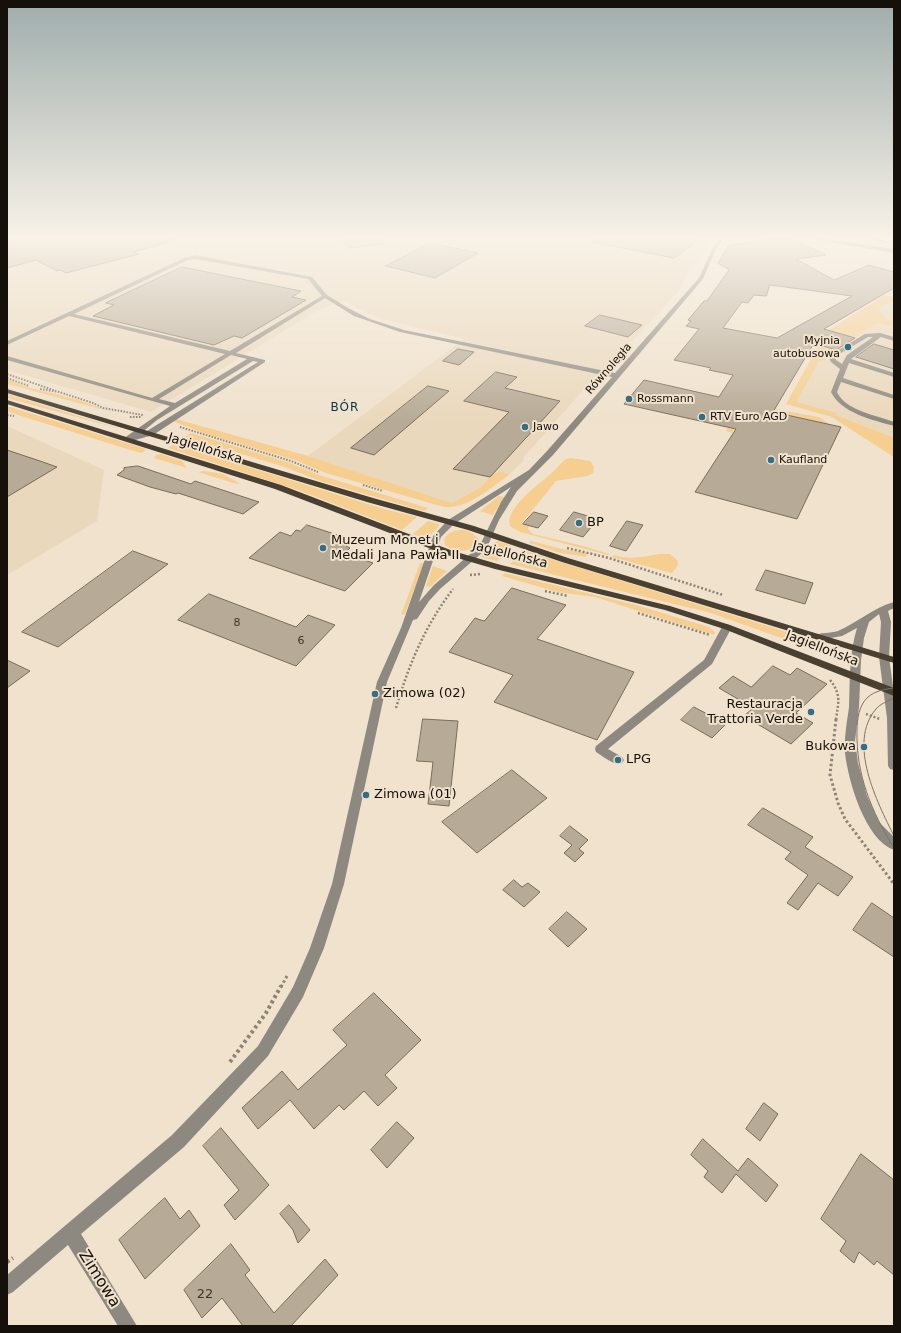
<!DOCTYPE html>
<meta charset="utf-8">
<style>
body{margin:0}
#map{position:relative;width:901px;height:1333px;overflow:hidden;background:#f0e2cd;font-family:"DejaVu Sans",sans-serif}
canvas{display:block}
.frame{position:absolute;inset:0;border:8px solid #151009;pointer-events:none}
</style>
<div id="map">
<canvas width="901" height="1333"></canvas>
<div class="frame"></div>
</div>
<script>
const c = document.querySelector('canvas').getContext('2d');
c.lineJoin = 'round';
function fillPath(path, color) {
  c.fillStyle = color;
  c.fill(path, 'evenodd');
}
function trace(path, color, width, dash) {
  c.strokeStyle = color;
  c.lineWidth = width;
  c.lineCap = dash ? 'butt' : 'round';
  c.setLineDash(dash || []);
  c.stroke(path);
}
function write(font, color, halo, rows, align = 'center') {
  c.font = font + ' "DejaVu Sans",sans-serif';
  c.lineWidth = 4;
  c.setLineDash([]);
  c.textBaseline = 'middle';
  c.strokeStyle = halo;
  c.fillStyle = color;
  for (const [text, x, y, turn = 0] of rows) {
    c.save();
    c.translate(x, y);
    c.rotate((+turn || 0) * Math.PI / 180);
    c.textAlign = isNaN(turn) ? turn : align;
    if (halo) c.strokeText(text, 0, 0);
    c.fillText(text, 0, 0);
    c.restore();
  }
}
const built = new Path2D(`
 M7 236H717L692 266 678 292 623 351 601 370 523 458 524 460 509 475 481 487 452 503 308 456 464 339 382 319 352 306 346 301 320 309 151 412 7 370Z
 M885 295 894 297V457L825 413 786 404 826 332Z
 M7 426 104 470 97 521 7 575Z`);
const green = new Path2D(`
 M885 295 894 297V302L880 306 879 311 887 319 894 322V327L878 323 844 342 846 343 826 360 819 361 796 402 837 413 835 415 894 438V457L832 417 786 404 826 332Z
 M7 379C18 383 28 388 39 390 62 395 83 400 104 410L7 384Z
 M7 394 124 430 7 398Z
 M740 402 766 410 768 408 819 417 842 432 746 411 732 433 726 431 730 425 726 424Z
 M7 406 146 449 142 453 137 452 18 415 7 411Z
 M176 419 308 456 452 503 481 487 494 473 497 474 500 471 509 475C490 488 468 509 444 507L326 473 295 460 204 433 172 421Z
 M191 433 287 462 322 476 428 508 424 511 320 481 285 467 185 437Z
 M174 444 384 509 417 517 402 530 301 491 168 448Z
 M161 454 182 461 187 468 154 458 156 455Z
 M571 458 590 461 594 467 593 473 587 476 556 481 521 524 529 526 528 529 533 534 583 546 609 554 608 555 520 532 510 526C504 507 543 482 555 470 560 465 563 459 571 458Z
 M204 471 223 474 239 483 237 484 198 472Z
 M499 496 504 497 493 515 480 511Z
 M428 521 439 524V526C435 530 429 538 425 539L413 534Z
 M465 530 472 533 479 539 478 545C469 552 454 553 445 545L444 540C447 531 456 530 465 530Z
 M499 541 511 546 497 561 480 557 490 549 495 542Z
 M531 541 566 550 586 553 587 557 560 553 529 543Z
 M522 550 803 637 801 645 711 613 510 564Z
 M660 554H670L677 560 678 565 672 573 612 557 614 555C630 560 643 557 660 554Z
 M420 563H424L405 614 401 615Z
 M433 566 447 571 430 587 426 586Z
 M505 573 636 605 709 627 715 632 714 635 595 597 558 592 502 576Z`);
const building = new Path2D(`
 M19 236H176V240L133 252 139 254 66 273 61 270 57 271 36 260 7 268V239Z
 M338 236H383V244L349 248Z
 M592 236H704L674 258 592 242Z
 M783 237 793 239 826 255 796 259 834 280 869 265 894 272V288L824 329 855 338 836 350 814 343 773 412 841 427 797 519 695 492 736 429 624 404 644 380 719 397 733 375 709 370 711 368 674 360 699 329 686 326 691 321 688 320 704 301H707L729 270 718 263 728 246ZM770 285 852 296 777 338 723 328 742 302 748 303 754 295 766 296Z
 M430 243 478 253 435 278 386 266Z
 M182 267 301 291 292 297 306 300 242 338 234 336 214 345 93 316 114 305 106 303Z
 M600 315 642 325 628 337 585 326Z
 M874 344 894 350V369L856 357Z
 M458 349 474 352 459 365 443 361Z
 M496 372 517 377 505 388 560 401 490 477 453 469 509 412 464 401Z
 M428 386 449 391 374 455 351 448Z
 M7 450 40 461 57 467 7 497Z
 M138 466 191 484 195 481 259 502 243 514 178 493 176 494 150 487 117 475 124 470V468Z
 M534 512 548 516 538 528 523 524Z
 M574 512 598 519 583 537 560 530Z
 M627 521 643 525 626 551 610 546Z
 M307 525 353 540 346 546 350 548 344 553 373 563 345 591 249 558 280 532 291 536 296 530 300 531Z
 M133 551 168 564 58 647 22 632Z
 M766 570 813 583 805 604 756 590Z
 M512 588 566 605 537 639 634 672 597 740 494 702 513 675 449 652 475 618 484 621Z
 M209 594 296 627 308 615 335 625 296 666 178 620Z
 M7 660 30 671 7 688Z
 M773 666 790 675 797 668 827 684 796 713 813 723 791 744 744 716 753 708 719 688 733 676 751 687Z
 M694 707 726 724 712 738 681 720Z
 M423 719 458 721 449 806 428 804 433 762 417 761Z
 M512 770 547 798 477 853 442 822Z
 M763 808 813 837 805 847 853 877 838 896 818 883 798 910 787 903 808 875 785 859 791 852 748 825Z
 M570 826 588 840 579 849 584 853 575 862 564 853 572 845 560 836Z
 M514 880 522 887 528 883 540 892 524 907 503 890Z
 M872 903 894 918V957L853 930Z
 M567 912 587 929 568 947 549 929Z
 M374 993 421 1040 385 1075 397 1088 378 1106 364 1091 344 1110 339 1105 314 1129 290 1100 258 1129 242 1108 282 1071 298 1090 347 1045 333 1030Z
 M764 1103 778 1114 760 1141 746 1129Z
 M397 1122 414 1138 387 1168 371 1150Z
 M221 1128 269 1185 235 1220 224 1205 239 1190 203 1146Z
 M703 1139 738 1171 748 1158 778 1185 766 1202 736 1174 722 1193 704 1177 708 1171 691 1155Z
 M861 1154 894 1180V1275L877 1261 874 1265 859 1252 854 1263 840 1251 846 1241 821 1219Z
 M165 1198 180 1219 189 1210 200 1226 145 1279 119 1240Z
 M289 1205 310 1230 298 1243 293 1230 280 1214Z
 M231 1244 250 1270 245 1275 274 1313 325 1259 338 1275 291 1326H243L222 1298 202 1318 184 1290Z`);
const pathFar3 = new Path2D(`
 M7 374 56 391
 M7 378 29 386
 M40 389 59 392 93 403 103 408 143 415
 M7 415 14 416
 M130 417H141
 M180 427 291 461 318 472
 M363 485 383 491`);
const pathFar2 = new Path2D(`
 M567 548 609 558 723 595
 M470 575 481 574
 M545 591 568 596
 M638 613 710 635
 M830 680C842 695 838 703 836 720
 M396 708C409 664 425 626 453 589
 M866 714 880 719`);
const pathFar1 = new Path2D(`
 M836 719 830 775 838 803 845 819 894 884
 M281 987 287 976`);
const path = new Path2D(`
 M230 1062 266 1013 281 986
 M7 1262 13 1258`);
const minor = new Path2D(`
 M722 236H727L717 247 703 279 553 455 517 491 499 520 489 543 482 553 440 589 429 601 417 619 413 620 387 682 344 884 324 948 303 997 268 1056 184 1147 81 1234 137 1326H118L68 1245 13 1292 7 1295V1275L172 1135 258 1046 293 987 310 948 332 884 377 682 401 628 433 536 448 520 529 470 547 451 612 377 400 332 354 316 325 298 236 353 265 360V362L153 435 128 442 124 440 127 436 170 406 7 360V356L152 398 225 354 69 316 9 344 7 345V341L184 258 195 255 312 277 327 295 348 308 370 319 404 330 615 373 699 278 713 247ZM195 259 308 279 322 296 230 351 74 314 188 260ZM231 355 247 359 175 403 159 399ZM253 361 258 362 147 431 140 434 157 420ZM511 487 501 502 481 543 476 549 434 585 419 602 441 537 454 524Z
 M796 236H807L894 249V253Z
 M858 236H867L890 242 888 243Z
 M880 333 894 337V341L881 337 851 359 894 373V377L849 363 843 378 894 395V399L841 382 837 392C846 411 876 415 894 422V426C873 420 841 413 831 392L840 369 831 362 829 358 832 354 865 334ZM868 337H873L847 355 842 364 836 360V356Z
 M894 602V608L888 611 891 622 889 657 894 694V770L890 769 888 766 887 718 879 657 881 622 879 614 869 622 864 638 861 660 859 707 855 741 858 763 867 796 879 822 894 837V850C865 840 848 780 845 753 844 737 847 722 849 707 850 680 849 654 857 628L842 636 819 640 814 637C819 631 831 634 838 631 858 622 873 608 894 602Z
 M727 624 732 627 712 664 608 749 622 757 624 760 622 763C613 766 603 756 596 752L595 749 596 746 704 660 722 627Z`);
const major = new Path2D(`
 M7 389 373 498 474 526 568 558 894 657V663L562 562 468 530 367 502 7 393Z
 M7 400 281 485 453 551 501 565 670 606 730 625 894 688V696L724 629 665 610 495 569 447 555 275 489 7 404Z`);
const tram = new Path2D(`
 M894 688C885 689 875 691 868 697 859 705 857 719 857 731 856 774 871 811 894 848
 M894 698C888 701 880 704 876 709 847 743 877 802 894 836`);
const markers = [
 [848,347,4,"#346d86"],
 [629,399,4,"#346d86"],
 [702,417,4,"#346d86"],
 [525,427,4,"#346d86"],
 [771,460,4,"#346d86"],
 [579,523,4,"#346d86"],
 [323,548,4,"#346d86"],
 [375,694,4,"#346d86"],
 [811,712,4,"#346d86"],
 [864,747,4,"#346d86"],
 [618,760,4,"#346d86"],
 [366,795,4,"#346d86"]
];
const farPoinames = [
 ["Myjnia",840,341,"right"],
 ["autobusowa",840,354,"right"],
 ["Rossmann",637,399],
 ["RTV Euro AGD",710,417],
 ["Jawo",533,427],
 ["Kaufland",779,460]
];
const farStreetnames = [
 ["Równoległa",609,369,-49]
];
const numberNames = [
 ["8",237,623],
 ["6",301,641]
];
const farNeighbourhoodnames = [
 ["BÓR",345,408]
];
const streetNames = [
 ["Jagiellońska",205,449,17],
 ["Jagiellońska",510,555,14],
 ["Jagiellońska",822,649,21]
];
const poiNames = [
 ["BP",587,523],
 ["Muzeum Monet i",331,541],
 ["Medali Jana Pawła II",331,556],
 ["Zimowa (02)",383,694],
 ["Restauracja",803,705,"right"],
 ["Trattoria Verde",803,720,"right"],
 ["Bukowa",856,747,"right"],
 ["LPG",626,760],
 ["Zimowa (01)",374,795]
];
const nearNumbernames = [
 ["22",205,1295]
];
const nearStreetnames = [
 ["Zimowa",99,1279,58]
];
fillPath(built, '#ead8bc');
fillPath(green, '#f5ce90');
fillPath(building, '#b7aa96');
trace(building, '#786c5a', 1);
trace(pathFar3, '#8e8475', 2, [1.5, 1.5]);
trace(pathFar2, '#8e8475', 2.5, [2, 2]);
trace(pathFar1, '#8e8475', 3, [2.5, 2.5]);
trace(path, '#8e8475', 4, [3, 3]);
fillPath(minor, '#8e8980');
fillPath(major, '#494031');
trace(tram, '#7d7466', 1);
const sky = c.createLinearGradient(0, 0, 0, 423);
sky.addColorStop(0, '#9fadac');
sky.addColorStop(0.56, '#f8f2e8');
sky.addColorStop(1, '#f8f2e800');
c.fillStyle = sky;
c.fillRect(0, 0, 901, 423);
for (const [x, y, r, color] of markers) {
  const dot = new Path2D();
  dot.arc(x, y, r, 0, 2 * Math.PI);
  c.fillStyle = color;
  c.fill(dot);
  trace(dot, '#f0e2cd', 1.5);
}
write('11px', '#151009', '#f0e2cd', farPoinames, 'left');
write('11px', '#151009', '#f0e2cd', farStreetnames);
write('11px', '#3e362c', null, numberNames);
c.letterSpacing = '1px';
write('12px', '#023648', '#f0e2cd', farNeighbourhoodnames);
c.letterSpacing = '0px';
write('13px', '#151009', '#f0e2cd', streetNames);
write('13px', '#151009', '#f0e2cd', poiNames, 'left');
write('13px', '#3e362c', null, nearNumbernames);
write('16px', '#151009', '#f0e2cd', nearStreetnames);
</script>
